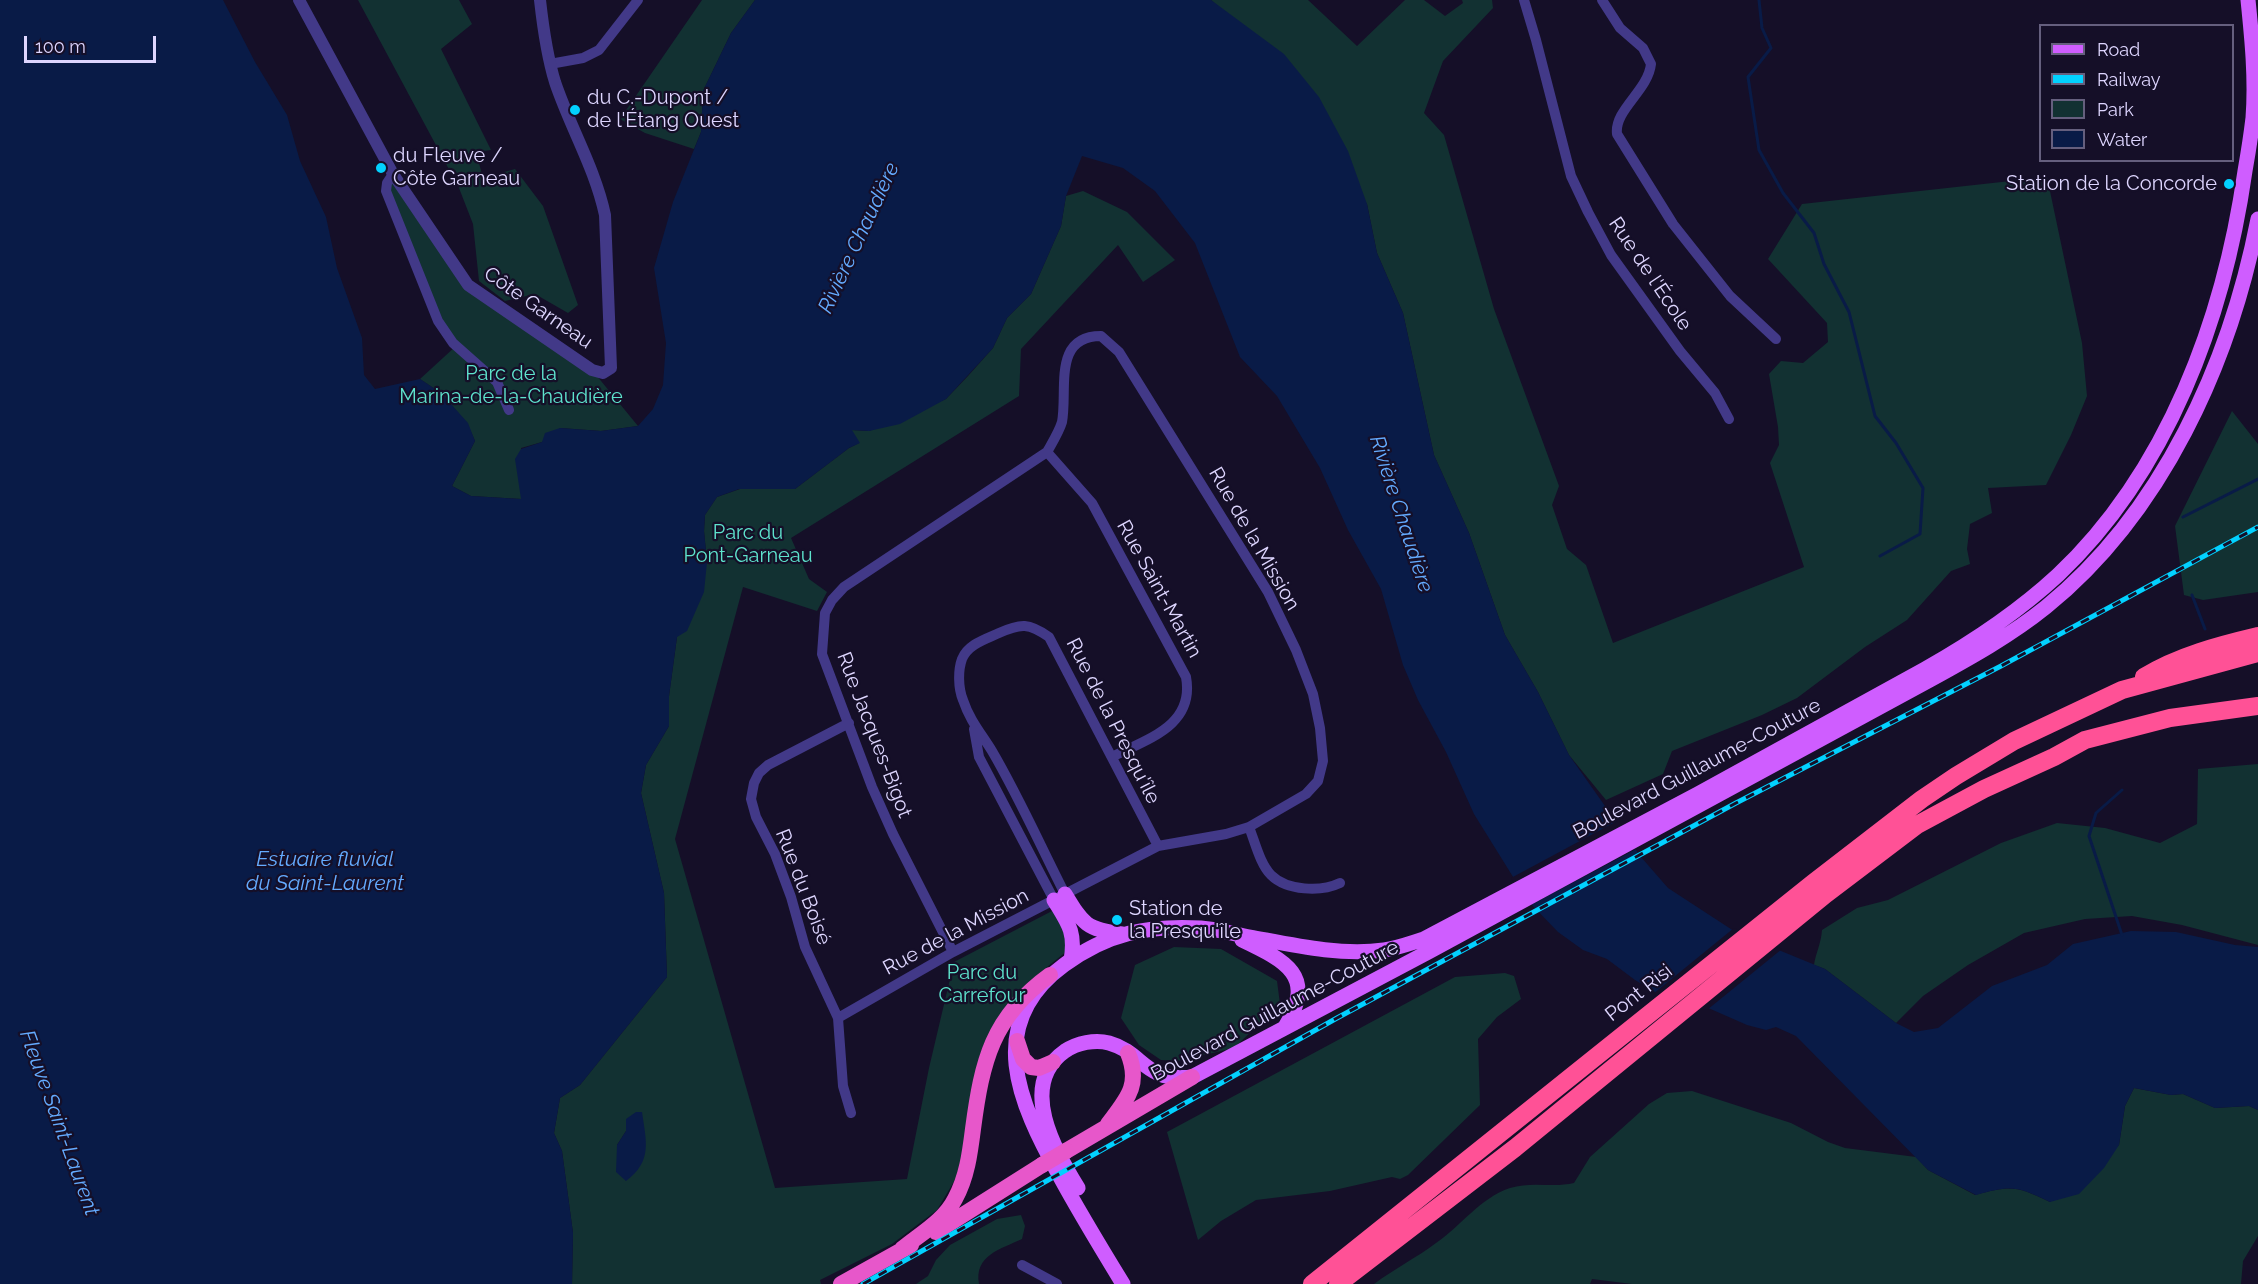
<!DOCTYPE html>
<meta charset="utf-8">
<style>
body{margin:0}
#map{position:relative;width:2258px;height:1284px;overflow:hidden;background:#150f28;font-family:Raleway,sans-serif}
canvas{display:block}
.legend{position:absolute;left:2039px;top:24px;width:195px;height:138px;box-sizing:border-box;background:#150f28;border:2px solid #655f7e;margin:0;padding:8px 10px;list-style:none;font-size:18px;color:#ded6ff}
.legend li{display:flex;align-items:center;gap:12px;height:30px}
.legend b{width:30px;border:2px solid #655f7e}
.scale{position:absolute;left:24px;top:36px;width:132px;height:27px;box-sizing:border-box;border:3px solid #ded6ff;border-top:0;padding-left:8px;font-size:18px;line-height:21px;white-space:nowrap;color:#ded6ff;-webkit-text-stroke:4px #150f28;paint-order:stroke}
</style>
<div id="map">
<canvas width="2258" height="1284"></canvas>
<ul class="legend">
<li><b style="height:8px;background:#cf5dff"></b>Road</li>
<li><b style="height:8px;background:#02d1ff"></b>Railway</li>
<li><b style="height:16px;background:#123132"></b>Park</li>
<li><b style="height:16px;background:#091b47"></b>Water</li>
</ul>
<div class="scale">100 m</div>
</div>
<script>
const c = document.querySelector('canvas').getContext('2d');
c.lineJoin = 'round';
function fillPath(path, color) {
  c.fillStyle = color;
  c.fill(path, 'evenodd');
}
function trace(path, color, width, dash) {
  c.strokeStyle = color;
  c.lineWidth = width;
  c.lineCap = dash ? 'butt' : 'round';
  c.setLineDash(dash || []);
  c.stroke(path);
}
function write(font, color, halo, rows, align = 'center') {
  c.font = font + ' Raleway,sans-serif';
  c.lineWidth = 4.5;
  c.setLineDash([]);
  c.textBaseline = 'middle';
  c.strokeStyle = halo;
  c.fillStyle = color;
  for (const [text, x, y, turn = 0] of rows) {
    c.save();
    c.translate(x, y);
    c.rotate((+turn || 0) * Math.PI / 180);
    c.textAlign = isNaN(turn) ? turn : align;
    if (halo) c.strokeText(text, 0, 0);
    c.fillText(text, 0, 0);
    c.restore();
  }
}
const green = new Path2D(`
 M358 0H459L472 24 441 49 491 150 476 152 483 178 515 169 543 206 578 305 568 313 535 294 505 301 479 281 473 224 459 188Z
 M702 0H755L731 33 703 91 701 132 694 149 645 133 620 119Z
 M1211 0H1308L1357 46 1405 0H1424L1445 16 1463 3 1462 0H1492L1493 8 1443 61 1424 113 1444 135 1494 309 1559 486 1552 505 1567 549 1586 565 1613 643 1804 567 1770 463 1779 445 1778 427 1769 374 1781 361 1803 363 1828 342 1827 323 1768 259 1802 204 2047 177 2082 343 2087 396 2071 435 2046 485 1988 488 1992 513 1970 524 1967 549 1970 564 1951 571 1907 620 1865 647 1797 698 1762 715 1672 751 1663 774 1606 800 1569 755 1538 692 1505 635 1469 533 1434 455 1403 313 1377 253 1367 204 1220 8Z
 M393 174 468 285 592 370 638 426 601 431 560 428 542 442 521 448V499L471 496 452 486 475 441 467 423 441 393 420 379 456 346 438 321 387 183Z
 M1083 191 1127 212 1175 260 1143 282 1118 245 1021 349 1019 396 791 538 809 579 827 592 817 611 743 587 675 839 775 1188 907 1179 929 1068 954 962 1052 911C1067 920 1068 935 1067 951L1026 984 1009 1005 959 1173 937 1210 892 1244 820 1280 821 1284H572L573 1233 562 1151 554 1133 560 1098 580 1085 667 977 664 893 641 793 646 765 669 726V696L677 637 707 562 704 531 705 515 717 497 740 489H795L849 448 859 443 851 430 869 431 946 399 968 376 993 348 1007 318 1031 294 1061 226 1066 196ZM626 1119V1181L617 1145 626 1131Z
 M2232 411 2258 444V592L2203 600 2184 595 2175 526Z
 M2258 764V945L2182 925 2132 916 2085 919 2024 933 1968 965 1923 996 1896 1023 1825 969 1814 965C1816 952 1821 944 1822 930L1857 908 1888 900 2001 843 2057 823 2105 828 2160 843 2197 824 2198 769Z
 M1174 947 1221 949 1277 981 1280 1004 1234 1048 1178 1061 1161 1060 1139 1045 1121 1018 1135 965Z
 M1505 973 1514 976 1521 999 1497 1017 1478 1039 1480 1105 1408 1175 1400 1179 1392 1177 1330 1191 1256 1200 1221 1221 1198 1240 1167 1132 1455 977Z
 M2134 1088 2171 1095 2183 1094 2215 1108 2249 1106 2258 1110V1236L2243 1261 2241 1284H1632L1592 1279 1590 1284H1374C1394 1269 1416 1258 1436 1243 1461 1226 1480 1198 1510 1188 1532 1181 1553 1188 1574 1183L1590 1157 1649 1104 1667 1093 1692 1091 1791 1123 1828 1142 1845 1148 1916 1157 1928 1170 1975 1195C2011 1185 2017 1186 2050 1202L2119 1145 2125 1106Z
 M1021 1215 1025 1226 1022 1239C1001 1249 974 1255 979 1284H916L928 1276 936 1260 950 1245 997 1219Z`);
const water = new Path2D(`
 M0 0H223L255 62 287 115 300 161 326 217 337 268 362 338 364 375 375 389 420 379 441 393 468 423 475 441 452 486 471 496 521 499 515 459 521 449 542 442 545 433 560 428 601 431 638 426 653 409 663 385 666 343 654 268 673 202 701 132 703 91 731 33 755 0H1211L1284 54 1319 97 1348 151 1367 204 1377 253 1403 313 1434 455 1469 533 1505 635 1538 692 1569 755 1641 857 1668 888 1737 933 1825 969 1896 1023 1914 1032 1938 1028 1992 986 2047 965 2073 944 2131 931 2176 932 2235 945 2258 947V1110L2249 1106 2215 1108 2183 1094 2171 1095 2134 1088 2125 1106 2119 1145 2104 1168 2079 1194 2050 1202C2017 1186 2011 1185 1976 1195L1928 1170 1796 1036 1776 1027 1766 1030 1747 1025 1706 1007 1662 996 1635 980 1607 959 1583 950 1558 932 1528 901 1474 814 1446 752 1418 700 1403 665 1381 589 1348 530 1320 468 1277 396 1240 357 1195 243 1155 191 1123 168 1082 156 1066 196 1061 226 1031 294 1007 318 993 348 946 399 900 424 869 431 852 430 860 443 849 448 795 489H739L717 497 705 515 704 531 707 562 704 592 687 631 677 637 669 696V726L646 765 641 793 664 893 667 977 580 1085 560 1098 554 1133 562 1151 573 1233 572 1284H0Z
 M636 1112H642C646 1141 653 1161 626 1181L616 1172 617 1145 626 1131V1119Z`);
const pier = new Path2D(`
 M1619 820 1638 848 1529 906 1526 902 1511 878Z
 M1734 928 1782 949 1707 1010 1684 1006 1653 994Z`);
const stream = new Path2D(`
 M1759 0 1762 28 1771 48 1748 77 1759 150 1783 193 1814 233 1824 264 1849 312 1875 416 1896 443 1923 488 1920 534 1880 556
 M2183 517 2258 479
 M2192 595 2205 629
 M2122 935 2089 836 2096 813 2122 790`);
const minor = new Path2D(`
 M1524 0 1536 40 1571 176 1588 212 1611 255 1680 351 1715 393 1729 419
 M1602 0 1620 28 1643 48 1651 64C1648 91 1614 110 1617 134L1673 224 1730 296 1776 339
 M550 64 583 58 599 50 638 0
 M393 174 387 183 386 191 438 321 453 343 497 382 509 410
 M1047 452 1092 503 1186 677C1195 726 1147 739 1112 757
 M849 723 768 765 759 773 754 783 751 799 756 817 775 854 791 897 805 947 838 1018 843 1086 851 1113
 M974 729 979 757 1054 900
 M1249 827C1255 842 1260 864 1271 875 1287 891 1321 892 1340 883
 M1065 894C1041 847 1019 797 992 751 981 733 970 721 963 700 958 688 958 670 962 659 968 644 986 639 999 633 1021 623 1029 623 1049 637L1158 846
 M838 1018 953 952 1158 846 1226 834 1249 827 1306 794 1318 781 1323 761 1320 728 1313 694 1296 650 1268 592 1119 352 1101 336C1052 336 1068 390 1062 422 1059 432 1052 443 1047 452L844 587 832 600 825 613 822 654 872 787 893 834 953 952
 M1022 1265 1057 1284`);
const tertiary = new Path2D(`
 M299 0 393 174 468 285 592 370 603 373 611 368 605 215C595 168 570 127 555 82 547 56 543 27 540 0`);
const primary = new Path2D(`
 M1065 894C1083 924 1086 929 1122 934
 M1054 900C1068 923 1076 932 1071 960
 M1242 940C1286 961 1317 976 1285 1027
 M1078 1188C1055 1150 1017 1085 1065 1051 1077 1043 1095 1039 1109 1043 1145 1053 1142 1082 1192 1077L1430 951 1930 680C1970 658 2010 636 2046 607 2162 513 2230 363 2258 219
 M1123 1284C1101 1248 1079 1212 1059 1175 1019 1103 983 1024 1064 965 1107 933 1148 925 1201 928 1217 929 1234 934 1250 937 1293 945 1340 956 1384 950 1398 948 1411 943 1424 939L1698 794 1925 669C1973 642 2018 612 2058 575 2168 471 2224 318 2245 171 2248 154 2251 135 2253 118 2256 79 2252 39 2248 0`);
const trunk = new Path2D(`
 M1017 1041 1023 1059 1031 1067 1039 1068 1053 1062
 M1108 1124C1127 1099 1141 1085 1128 1053
 M1066 1151 1192 1077
 M936 1232 1042 1165
 M902 1249C920 1234 944 1221 955 1199 967 1177 970 1153 973 1129 982 1061 992 1017 1050 975
 M841 1284 911 1245`);
const motorway = new Path2D(`
 M2144 677C2178 656 2220 645 2258 636
 M1312 1284 1813 883 1922 799 1956 776 2014 741 2122 690 2258 653
 M1338 1284 1515 1148 1826 894 1917 825 1984 789 2054 757 2085 740 2170 718 2258 706`);
const rail = new Path2D(`
 M863 1284 1337 1018 1736 803 2001 666 2258 527`);
const trunkBridge = new Path2D(`
 M1042 1165 1066 1151`);
const markers = [
 [575,110,6,"#02d1ff"],
 [381,168,6,"#02d1ff"],
 [2229,184,6,"#02d1ff"],
 [1117,920,6,"#02d1ff"]
];
const poiNames = [
 ["du C.-Dupont /",587,98],
 ["de l'Étang Ouest",587,121],
 ["du Fleuve /",393,156],
 ["Côte Garneau",393,179],
 ["Station de la Concorde",2217,184,"right"],
 ["Station de",1129,909],
 ["la Presqu'île",1129,932]
];
const streetNames = [
 ["Rue de l'École",1650,274,56],
 ["Côte Garneau",538,308,35],
 ["Rue de la Mission",1254,539,60],
 ["Rue Saint-Martin",1159,589,61],
 ["Rue de la Presqu'île",1113,721,63],
 ["Rue Jacques-Bigot",874,735,69],
 ["Boulevard Guillaume-Couture",1697,769,-28],
 ["Rue du Boisé",803,887,69],
 ["Rue de la Mission",956,932,-28],
 ["Pont Risi",1639,993,-38],
 ["Boulevard Guillaume-Couture",1275,1011,-28]
];
const parkNames = [
 ["Parc de la",511,374],
 ["Marina-de-la-Chaudière",511,397],
 ["Parc du",748,533],
 ["Pont-Garneau",748,556],
 ["Parc du",982,973],
 ["Carrefour",982,996]
];
const waterNames = [
 ["Rivière Chaudière",859,238,-65],
 ["Rivière Chaudière",1401,514,72],
 ["Estuaire fluvial",325,860],
 ["du Saint-Laurent",325,884],
 ["Fleuve Saint-Laurent",59,1123,70]
];
fillPath(green, '#123132');
fillPath(water, '#091b47');
fillPath(pier, '#150f28');
trace(stream, '#091b47', 3);
trace(minor, '#423988', 10);
trace(tertiary, '#423988', 12);
trace(primary, '#cf5dff', 15);
trace(trunk, '#e757ca', 16);
trace(motorway, '#ff5196', 18);
trace(rail, '#02d1ff', 5);
trace(rail, '#150f28', 3, [9]);
trace(trunkBridge, '#e757ca', 16);
for (const [x, y, r, color] of markers) {
  const dot = new Path2D();
  dot.arc(x, y, r, 0, 2 * Math.PI);
  c.fillStyle = color;
  c.fill(dot);
  trace(dot, '#150f28', 2);
}
write('20px', '#ded6ff', '#150f28', poiNames, 'left');
write('20px', '#ded6ff', '#150f28', streetNames);
write('20px', '#5ee3cd', '#150f28', parkNames);
write('italic 21px', '#64abff', '#150f28', waterNames);
</script>
